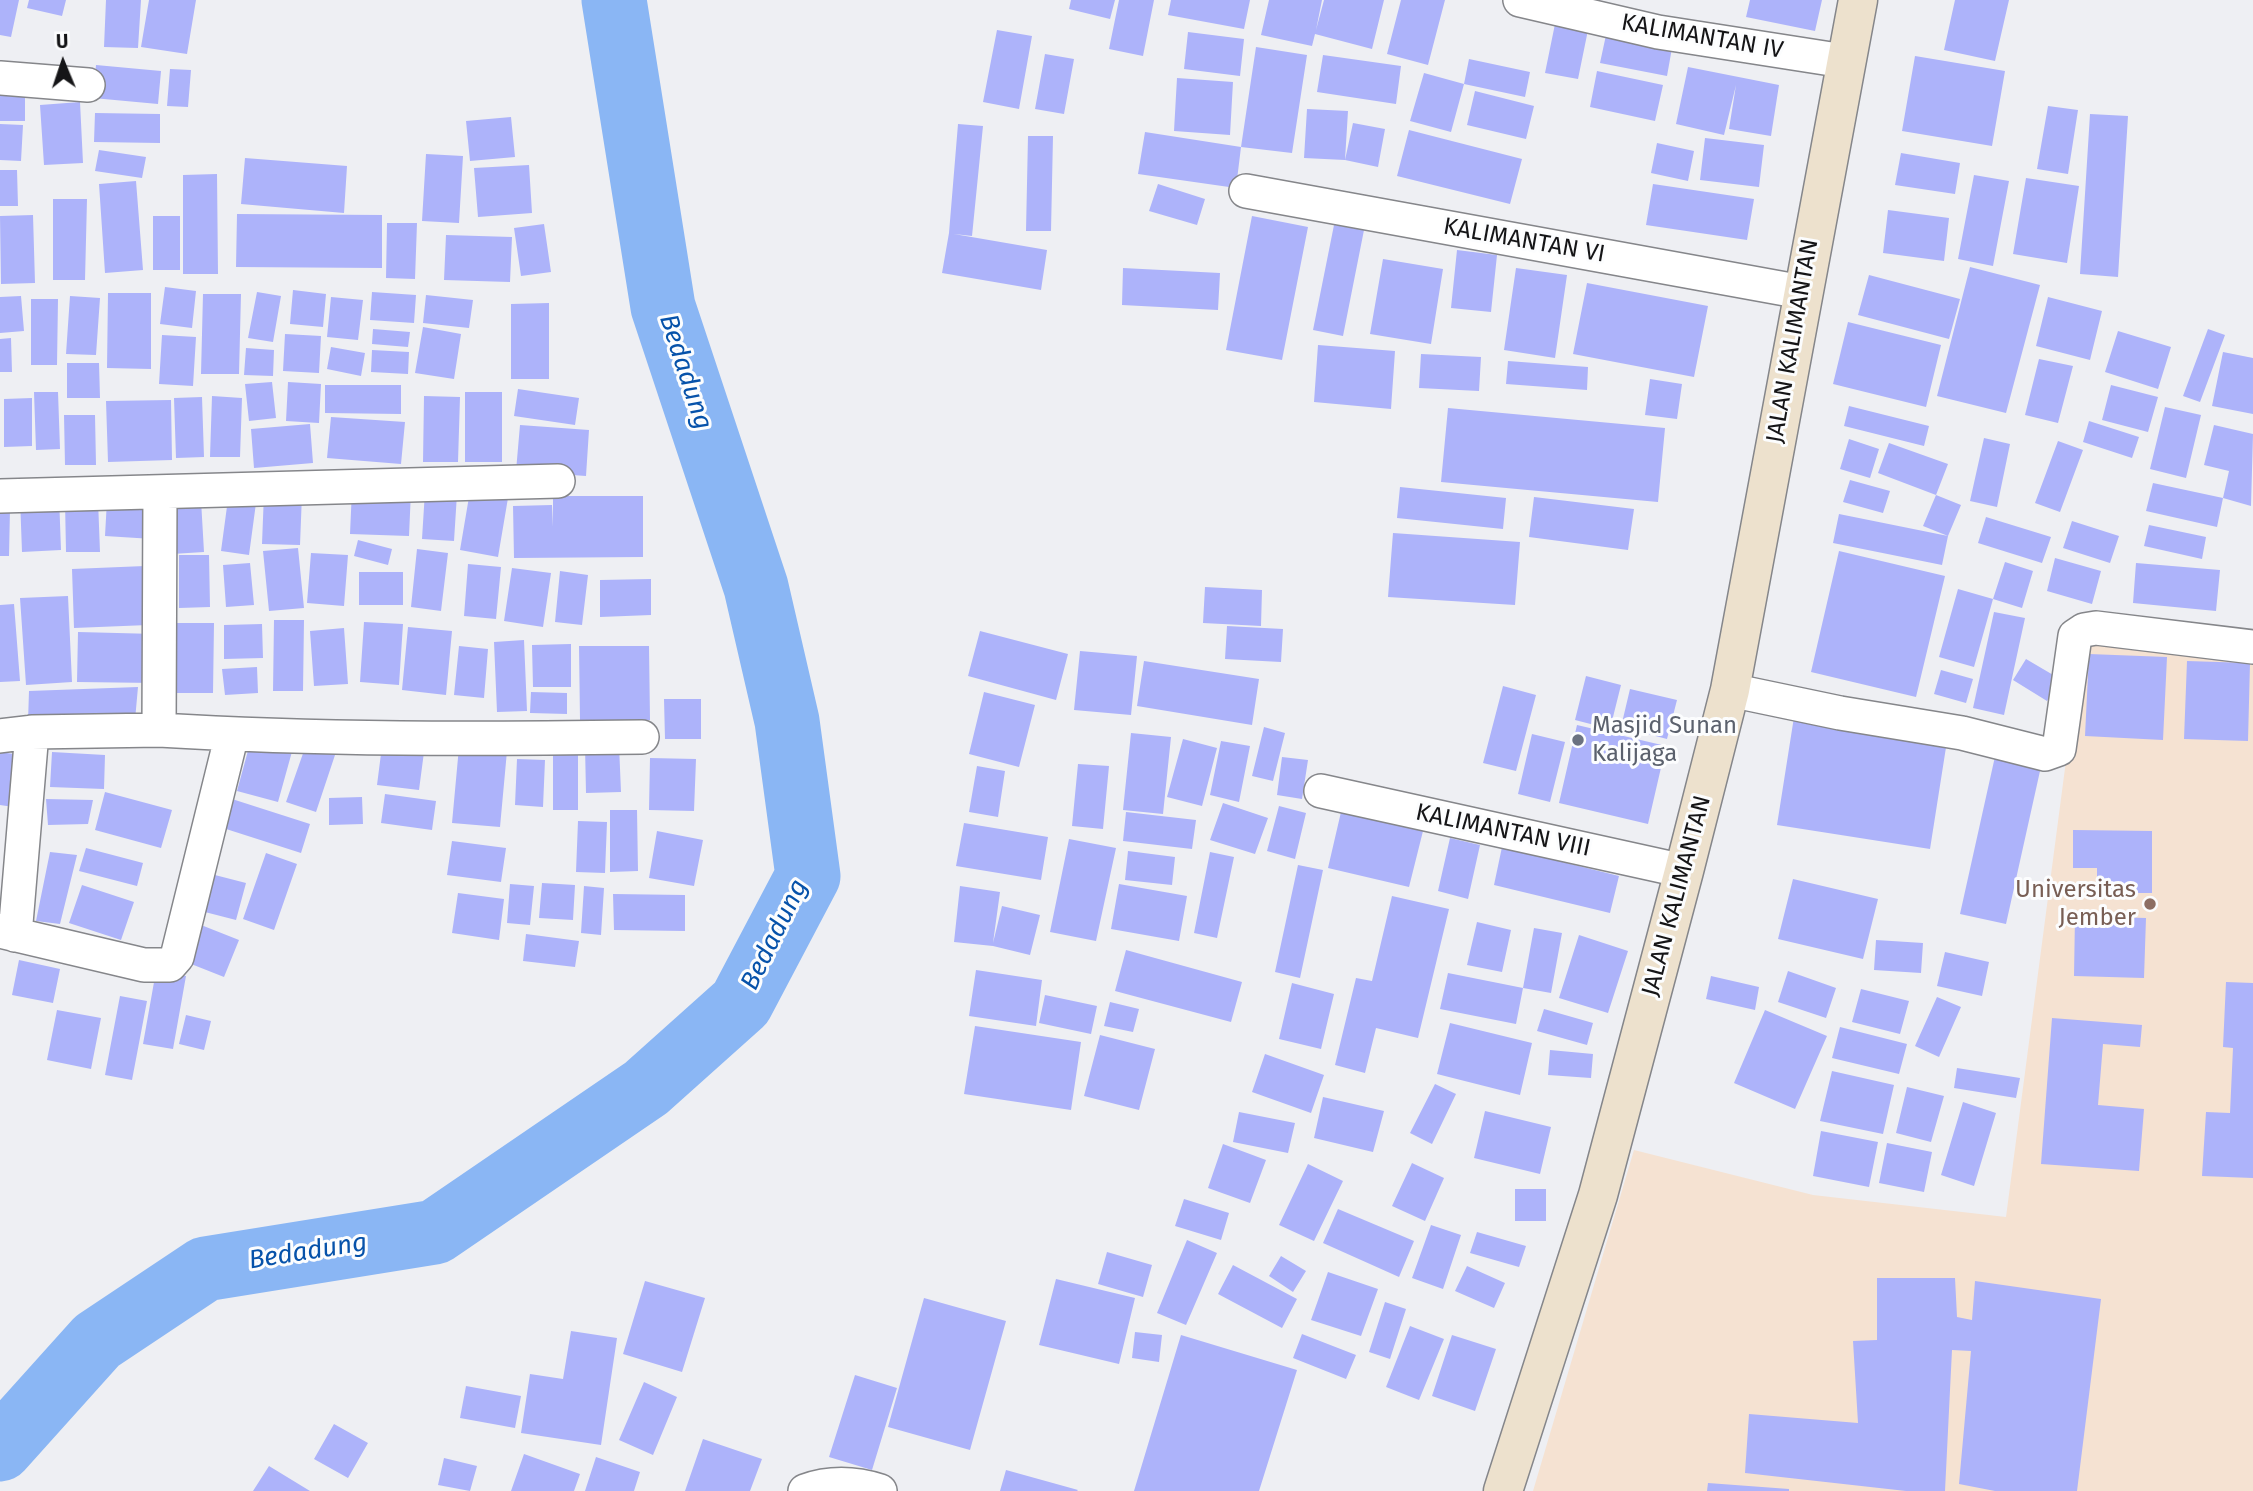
<!DOCTYPE html>
<style>
body{margin:0}
#map{position:relative;width:2253px;height:1491px;overflow:hidden;background:#eeeff3;font-family:"Fira Sans",sans-serif}
canvas{display:block}
.north{position:absolute;left:28px;top:28px;width:70px;height:70px;-webkit-text-stroke:5px #fcfdfe;paint-order:stroke;rotate:358deg;font-size:19px;font-weight:700;line-height:28px;text-align:center;color:#151517}
.north::after{content:'';display:block;margin:auto;width:24px;height:32px;background:#151517;clip-path:polygon(50% 0,100% 100%,50% 72%,0 100%)}
</style>
<div id="map">
<canvas width="2253" height="1491"></canvas>
<div class="north">U</div>
</div>
<script>
const c = document.querySelector('canvas').getContext('2d');
c.lineJoin = 'round';
function fillPath(path, color) {
  c.fillStyle = color;
  c.fill(path, 'evenodd');
}
function trace(path, color, width, dash) {
  c.strokeStyle = color;
  c.lineWidth = width;
  c.lineCap = dash ? 'butt' : 'round';
  c.setLineDash(dash || []);
  c.stroke(path);
}
function write(font, color, halo, rows, align = 'center') {
  c.font = font + ' "Fira Sans",sans-serif';
  c.lineWidth = 6;
  c.setLineDash([]);
  c.textBaseline = 'middle';
  c.strokeStyle = halo;
  c.fillStyle = color;
  for (const [text, x, y, turn = 0] of rows) {
    c.save();
    c.translate(x, y);
    c.rotate((+turn || 0) * Math.PI / 180);
    c.textAlign = isNaN(turn) ? turn : align;
    if (halo) c.strokeText(text, 0, 0);
    c.fillText(text, 0, 0);
    c.restore();
  }
}
const education = new Path2D(`
 M2082 639 2253 658V1491H1533L1634 1150 1813 1195 2006 1217Z`);
const river = new Path2D(`
 M0 1449 97 1341 205 1269 435 1232 646 1088 741 1003 808 876 787 721 756 587 663 307 614 0`);
const building = new Path2D(`
 M0 0H19L11 37 0 35Z
 M29 0H66L62 16 27 8Z
 M106 0H141L138 48 104 47Z
 M149 0H196L187 54 141 47Z
 M1071 0H1115L1110 19 1069 9Z
 M1119 0H1154L1143 56 1109 49Z
 M1171 0H1250L1244 29 1168 15Z
 M1269 0H1322L1316 30 1324 0H1384L1372 49 1315 34 1312 46 1261 35Z
 M1401 0H1445L1428 65 1387 54Z
 M1750 0H1822L1815 31 1746 17Z
 M1955 0H2009L1995 61 1944 50Z
 M1555 24 1588 30 1578 79 1545 73Z
 M997 30 1032 36 1019 109 983 102Z
 M1188 32 1244 39 1240 76 1184 69Z
 M1606 35 1672 48 1667 76 1600 63Z
 M1256 47 1307 55 1292 153 1241 147Z
 M1045 54 1074 59 1064 114 1035 109Z
 M1323 55 1401 66 1396 104 1317 92Z
 M1915 56 2005 71 1992 146 1902 131Z
 M1469 59 1530 72 1525 97 1464 84Z
 M96 65 161 71 158 104 93 98Z
 M1688 67 1779 85 1771 136 1729 129 1736 85 1724 135 1676 124Z
 M170 69 191 70 188 107 167 106Z
 M1597 71 1663 85 1655 121 1590 107Z
 M1424 73 1464 84 1451 132 1410 121Z
 M1177 78 1233 82 1230 135 1174 131Z
 M0 84H25V121H0Z
 M1475 91 1534 106 1526 139 1467 125Z
 M80 102 83 163 44 165 40 105Z
 M2048 106 2078 110 2068 174 2037 169Z
 M1307 109 1348 111 1345 160 1353 123 1385 129 1378 167 1345 160 1304 158Z
 M95 113 160 114V143L94 142Z
 M2090 114 2128 116 2118 277 2080 274Z
 M511 117 515 157 470 161 466 121Z
 M0 124 23 125 21 161 0 160Z
 M958 124 983 126 972 236 954 234 1047 250 1041 290 942 273 949 233Z
 M1409 130 1522 159 1510 204 1397 176Z
 M1145 132 1241 147 1236 188 1138 174Z
 M1028 136H1053L1051 231H1026Z
 M1705 138 1764 145 1759 187 1700 180Z
 M1657 143 1694 151 1688 181 1651 173Z
 M99 150 146 157 142 178 95 171Z
 M1901 153 1960 163 1955 194 1895 185Z
 M426 154 463 156 459 223 422 221Z
 M245 158 347 166 344 213 241 204Z
 M529 165 532 213 478 217 474 168Z
 M0 170H17L18 206H0Z
 M217 174 218 274H183V175Z
 M1974 175 2009 181 1993 266 1958 259Z
 M2026 178 2079 186 2067 263 2013 254Z
 M136 181 143 270 105 273 99 184Z
 M1158 184 1205 199 1197 225 1149 211Z
 M1653 184 1754 199 1747 240 1646 225Z
 M53 199H87L85 280H53Z
 M1888 210 1949 218 1944 261 1883 253Z
 M237 214 382 215V268L236 267Z
 M33 215 35 283 1 284 0 216Z
 M153 216H180V270H153Z
 M1252 216 1308 227 1282 360 1226 350Z
 M387 223H417L415 279 386 278Z
 M544 224 551 272 521 276 514 228Z
 M1334 225 1364 230 1343 336 1313 330Z
 M446 235 512 237 510 282 444 280Z
 M1457 250 1497 255 1491 312 1451 308Z
 M1383 259 1443 269 1431 344 1370 334Z
 M1970 267 2040 285 2006 413 1937 396Z
 M1123 268 1220 273 1218 310 1122 305Z
 M1516 268 1567 275 1555 358 1504 350Z
 M1869 275 1960 299 1949 339 1858 315Z
 M1587 283 1708 306 1694 377 1573 354Z
 M165 287 196 291 192 328 160 324Z
 M293 290 326 294 323 327 290 324Z
 M257 292 281 296 273 342 248 338Z
 M372 292 416 295 414 323 370 320Z
 M108 293H151V369L107 368Z
 M203 294H241L239 374H201Z
 M426 295 473 300 469 328 423 323Z
 M21 296 24 331 0 333V297Z
 M70 296 100 298 96 355 66 354Z
 M331 297 363 300 358 340 327 337Z
 M2048 297 2102 311 2090 360 2036 346Z
 M31 299H58L57 365H31Z
 M549 303V379H511V304Z
 M1848 322 1941 345 1926 407 1833 384Z
 M423 327 461 334 454 379 415 373Z
 M373 329 410 332 408 347 372 344Z
 M2208 329 2225 335 2200 402 2183 396Z
 M2118 331 2171 347 2158 389 2105 372Z
 M285 334 321 336 319 373 283 371Z
 M162 335 196 337 193 386 159 384Z
 M11 338 12 372H0V339Z
 M1318 345 1395 351 1391 409 1314 402Z
 M331 347 365 353 361 376 327 369Z
 M246 348 274 350 273 376 244 375Z
 M372 350 409 352 408 374 371 372Z
 M2223 352 2253 358V414L2212 406Z
 M1421 354 1481 357 1479 391 1419 388Z
 M2039 359 2073 366 2058 423 2025 415Z
 M1508 361 1588 367 1587 390 1506 384Z
 M67 363H99L100 398H67Z
 M1650 379 1682 384 1677 419 1645 415Z
 M272 382 276 418 249 421 245 384Z
 M288 382 321 384 319 423 286 421Z
 M325 385H401V414L325 413Z
 M2111 385 2158 397 2148 432 2102 420Z
 M518 389 579 398 575 425 514 416Z
 M34 392H58L60 449 36 450Z
 M465 392H502V462H465Z
 M212 396 242 398 240 457H210Z
 M424 396 460 397 458 462H423Z
 M202 397 204 457 176 458 174 398Z
 M32 398V446L4 447V399Z
 M171 400 172 460 108 462 106 401Z
 M1849 406 1929 426 1924 446 1844 426Z
 M2165 407 2201 415 2186 478 2150 469Z
 M1448 408 1665 428 1658 502 1441 482Z
 M64 415H95L96 465H65Z
 M331 417 405 422 401 464 327 458Z
 M2089 421 2139 437 2132 458 2083 442Z
 M310 424 313 463 254 468 251 429Z
 M520 425 589 430 586 476 516 471Z
 M2214 425 2253 434 2251 506 2223 498 2229 471 2204 465Z
 M1984 438 2010 444 1997 507 1970 501Z
 M1849 439 1879 449 1870 478 1840 469Z
 M2058 441 2083 450 2060 512 2035 503Z
 M1889 443 1948 464 1936 495 1961 505 1948 536 1923 526 1936 495 1878 473Z
 M1850 480 1890 491 1883 513 1843 502Z
 M2153 483 2223 498 2217 527 2146 511Z
 M1400 487 1506 498 1503 529 1397 518Z
 M352 489 411 491 409 536 350 534Z
 M425 491 457 494 454 541 422 539Z
 M470 491 508 498 498 557 460 550Z
 M264 493 302 494 300 545 262 544Z
 M59 496 61 550 22 552 20 498Z
 M553 496H643V557L514 558 513 506 552 505 553 527Z
 M1534 497 1634 509 1628 550 1529 537Z
 M228 499 256 503 249 555 221 551Z
 M98 500 100 552H66L65 501Z
 M107 500 155 503 153 539 105 536Z
 M201 500 204 552 172 554 169 502Z
 M0 509H10L9 556H0Z
 M1839 514 1948 536 1942 565 1833 543Z
 M1986 517 2051 537 2042 563 1978 543Z
 M2072 521 2119 536 2110 563 2063 548Z
 M2149 525 2206 537 2202 559 2144 546Z
 M1393 533 1520 542 1515 605 1388 597Z
 M358 540 392 549 388 565 354 556Z
 M298 548 304 608 269 611 263 551Z
 M417 549 448 553 441 611 411 607Z
 M1839 551 1945 576 1916 697 1811 672Z
 M311 553 348 555 344 606 307 603Z
 M179 555H209L210 607 179 608Z
 M2055 558 2101 571 2092 604 2047 591Z
 M2005 562 2033 571 2022 608 1993 599 1974 667 1939 657 1958 589 1993 599Z
 M250 563 254 605 226 607 223 565Z
 M2136 563 2220 570 2216 611 2133 603Z
 M468 564 501 567 496 619 464 616Z
 M145 566 148 625 74 628 72 569Z
 M512 568 551 573 543 627 504 621Z
 M560 571 588 575 582 625 555 622Z
 M359 572H403V605H359Z
 M651 579V615L600 617V580Z
 M1205 587 1262 590 1261 626 1203 623Z
 M68 596 72 682 26 685 20 598Z
 M14 604 20 681 0 682V605Z
 M1994 612 2025 618 2004 715 1973 708Z
 M274 620H304L303 691H273Z
 M364 622 403 624 399 685 360 682Z
 M177 623H214L213 693H176Z
 M262 624 263 658 224 659V625Z
 M1227 626 1283 629 1281 662 1225 659Z
 M408 627 452 631 446 695 402 690Z
 M344 628 348 684 314 686 310 631Z
 M980 631 1068 654 1056 700 968 676Z
 M78 632 156 634V683L77 682Z
 M524 640 527 711 497 712 494 642Z
 M571 644V687H533L532 645Z
 M459 646 488 649 484 698 454 695Z
 M579 646H649L650 720H580Z
 M1080 651 1137 656 1131 715 1074 710Z
 M2089 654 2167 657 2163 740 2085 736Z
 M2026 659 2060 679 2047 701 2013 680Z
 M1144 661 1259 679 1252 725 1137 706Z
 M2187 661 2250 663 2248 741 2184 739Z
 M257 667 258 693 225 695 222 669Z
 M1941 670 1973 679 1966 703 1934 694Z
 M1586 676 1621 685 1610 729 1575 720Z
 M1503 686 1536 695 1516 771 1483 763Z
 M138 687 135 720 28 722 29 691Z
 M1630 689 1677 700 1667 739 1621 727Z
 M531 692 567 693V714L530 713Z
 M984 692 1035 705 1019 767 969 754Z
 M664 699H701V739H665Z
 M1794 717 1947 741 1930 849 1777 825Z
 M1577 725 1666 746 1648 824 1559 803Z
 M1264 727 1285 733 1273 781 1252 776Z
 M1131 733 1171 737 1163 814 1123 810Z
 M1532 734 1565 742 1550 802 1518 794Z
 M252 736 293 748 278 802 237 791Z
 M1183 739 1217 748 1202 806 1167 797Z
 M1221 741 1250 746 1239 802 1210 795Z
 M307 742 336 752 316 812 286 802Z
 M553 742H578V810H553Z
 M619 745 621 792 586 793 585 746Z
 M382 746 424 752 419 790 377 785Z
 M459 747 507 751 500 827 452 823Z
 M0 752 28 756 20 808 0 805Z
 M52 752 105 755 104 789 50 787Z
 M1996 752 2042 762 2006 924 1960 914Z
 M1282 757 1308 760 1302 799 1277 795Z
 M650 758 696 759 694 811 649 810Z
 M517 759 545 760 543 807 515 805Z
 M1078 764 1109 766 1103 829 1072 826Z
 M977 766 1005 771 998 817 969 812Z
 M105 792 172 810 161 848 95 830Z
 M385 794 436 801 432 830 381 823Z
 M362 797 363 824 329 825V798Z
 M46 799 93 800 88 824 48 825Z
 M232 799 310 824 301 853 223 828Z
 M1223 803 1268 818 1255 854 1210 840Z
 M1279 806 1306 813 1295 859 1267 851Z
 M610 810H637L638 871 610 872Z
 M1126 812 1196 820 1192 849 1123 841Z
 M1341 812 1423 831 1409 887 1328 868Z
 M578 821 607 822 605 873 576 872Z
 M964 823 1048 837 1041 880 956 866Z
 M2073 830 2152 831V893H2097V868H2073Z
 M657 831 703 840 694 886 649 878Z
 M1450 838 1480 845 1468 899 1438 891Z
 M1069 839 1116 848 1096 941 1050 932Z
 M452 841 506 848 501 882 447 875Z
 M1502 847 1619 876 1610 913 1494 885Z
 M86 848 143 863 137 886 79 871Z
 M1128 851 1175 857 1172 885 1125 880Z
 M50 852 77 855 60 924 36 921Z
 M1210 852 1234 857 1217 938 1194 933Z
 M266 853 297 864 274 930 243 919Z
 M1298 865 1323 870 1300 978 1275 972Z
 M211 874 246 883 236 920 201 911Z
 M1793 879 1878 899 1863 959 1778 939Z
 M542 883 575 885 573 920 539 918Z
 M510 884 534 886 530 925 507 923Z
 M1119 884 1187 896 1179 941 1111 929Z
 M82 885 134 902 121 940 69 923Z
 M584 886 604 888 601 935 581 933Z
 M960 886 1000 892 993 943 1002 906 1040 915 1030 955 993 946 954 942Z
 M458 893 504 899 499 940 452 933Z
 M613 894 685 895V931L614 930Z
 M1392 896 1449 909 1418 1038 1376 1028 1365 1073 1335 1065 1356 978 1372 981Z
 M2075 916 2146 918 2144 978 2074 976Z
 M1477 922 1511 930 1502 972 1467 965Z
 M196 923 239 940 224 977 181 960Z
 M1534 928 1562 933 1551 993 1523 988Z
 M526 934 579 941 575 967 523 961Z
 M1579 935 1628 951 1608 1013 1559 998Z
 M1876 940 1923 943 1921 973 1874 970Z
 M1126 950 1242 982 1231 1022 1115 991Z
 M1945 952 1989 962 1982 996 1937 986Z
 M19 960 60 969 53 1003 12 995Z
 M976 970 1042 980 1036 1026 969 1016Z
 M156 971 186 976 173 1049 143 1044Z
 M1788 971 1836 988 1826 1018 1778 1002Z
 M1448 973 1523 988 1516 1024 1440 1009Z
 M1711 976 1759 987 1755 1010 1706 999Z
 M2226 982 2253 983V1178L2202 1176 2206 1112 2230 1113 2233 1048 2223 1047Z
 M1292 983 1334 994 1321 1049 1279 1039Z
 M1861 989 1909 1001 1900 1034 1852 1022Z
 M1045 995 1097 1006 1091 1034 1039 1023Z
 M120 996 147 1001 132 1080 105 1075Z
 M1937 997 1961 1007 1939 1057 1915 1046Z
 M1110 1002 1139 1009 1133 1032 1104 1026Z
 M1544 1009 1593 1023 1587 1045 1537 1031Z
 M57 1010 101 1018 91 1069 47 1060Z
 M1765 1010 1827 1036 1795 1109 1734 1083Z
 M186 1015 211 1021 204 1050 179 1044Z
 M2052 1018 2142 1025 2140 1047 2103 1044 2098 1105 2144 1109 2139 1171 2041 1164Z
 M1450 1023 1532 1043 1520 1095 1437 1074Z
 M975 1026 1081 1042 1071 1110 964 1094Z
 M1840 1027 1907 1044 1899 1074 1832 1058Z
 M1100 1035 1155 1049 1139 1110 1084 1096Z
 M1550 1050 1593 1054 1591 1078 1548 1075Z
 M1265 1054 1324 1075 1311 1113 1252 1092Z
 M1957 1068 2020 1078 2016 1098 1954 1088Z
 M1832 1071 1894 1085 1883 1134 1820 1121Z
 M1435 1084 1456 1094 1432 1144 1410 1133Z
 M1907 1087 1944 1096 1931 1142 1896 1133Z
 M1323 1097 1384 1111 1373 1152 1314 1138Z
 M1963 1102 1996 1113 1974 1186 1941 1175Z
 M1485 1111 1551 1127 1540 1174 1474 1158Z
 M1239 1112 1295 1123 1288 1153 1233 1142Z
 M1821 1131 1878 1142 1869 1187 1813 1176Z
 M1887 1143 1932 1152 1924 1192 1879 1183Z
 M1223 1144 1266 1160 1250 1203 1208 1188Z
 M1412 1163 1444 1178 1425 1221 1392 1206Z
 M1308 1164 1343 1181 1314 1241 1279 1225Z
 M1515 1189H1546V1221H1515Z
 M1184 1199 1229 1213 1221 1240 1175 1226Z
 M1338 1209 1414 1241 1399 1277 1323 1243Z
 M1431 1225 1461 1235 1443 1289 1412 1278Z
 M1477 1232 1526 1246 1519 1267 1470 1253Z
 M1187 1240 1217 1253 1186 1325 1157 1313Z
 M1107 1252 1152 1265 1143 1297 1098 1284Z
 M1281 1256 1306 1271 1293 1292 1269 1276Z
 M1233 1265 1297 1299 1282 1328 1218 1294Z
 M1467 1266 1505 1283 1494 1308 1455 1291Z
 M1328 1272 1378 1289 1361 1336 1311 1320Z
 M1877 1278H1955L1957 1317 1972 1320 1975 1281 2101 1299 2077 1491H1995L1959 1484 1971 1351 1952 1350 1945 1491H1906L1745 1473 1749 1414 1858 1423 1853 1341 1877 1340Z
 M1056 1279 1135 1298 1119 1364 1039 1345Z
 M645 1281 705 1298 682 1372 623 1354Z
 M924 1298 1006 1321 970 1450 888 1427Z
 M1385 1302 1406 1309 1390 1359 1369 1352Z
 M1410 1326 1444 1339 1419 1400 1386 1387Z
 M571 1331 617 1338 601 1445 521 1433 530 1374 563 1379Z
 M1135 1332 1162 1335 1159 1362 1132 1358Z
 M1302 1334 1356 1355 1346 1379 1293 1358Z
 M1181 1335 1297 1370 1259 1491H1134Z
 M1452 1335 1496 1349 1475 1411 1432 1396Z
 M855 1375 897 1388 872 1470 829 1457Z
 M644 1382 677 1397 653 1455 619 1440Z
 M466 1386 521 1396 515 1428 460 1418Z
 M334 1424 368 1443 348 1478 314 1459Z
 M703 1439 762 1459 750 1491H685Z
 M524 1454 580 1474 574 1491H511Z
 M596 1457 640 1472 634 1491H585Z
 M444 1458 477 1466 470 1491 438 1485Z
 M269 1466 310 1491H253Z
 M1006 1470 1078 1490 1077 1491H1000Z
 M1708 1483 1789 1489V1491H1707Z`);
const street = new Path2D(`
 M1520 0 1658 32 1844 61
 M0 78 88 85
 M1246 191 1802 292
 M160 492 159 730C320 740 481 739 642 737
 M0 496 558 481
 M1730 690 1840 713 1962 733 2045 754 2059 749 2075 636 2084 630 2096 628 2253 647
 M0 736 32 732
 M1321 791 1684 871
 M0 931 144 965H170L177 957 232 734
 M15 935 32 732 159 730
 M805 1491C830 1482 855 1483 880 1491`);
const secondary = new Path2D(`
 M1503 1491 1598 1195 1684 871 1730 690 1858 0`);
const markers = [
 [1578,740,7,"#6b7280"],
 [2150,904,7,"#8d6e63"]
];
const streetNames = [
 ["KALIMANTAN IV",1702,37,10],
 ["KALIMANTAN VI",1524,241,10],
 ["JALAN KALIMANTAN",1793,341,-80],
 ["KALIMANTAN VIII",1503,831,12],
 ["JALAN KALIMANTAN",1677,896,-75]
];
const worshipNames = [
 ["Masjid Sunan",1592,726],
 ["Kalijaga",1592,754]
];
const educationNames = [
 ["Universitas",2136,890],
 ["Jember",2136,918]
];
const waterNames = [
 ["Bedadung",685,372,72],
 ["Bedadung",775,935,-64],
 ["Bedadung",308,1252,-9]
];
fillPath(education, '#f5e2d2');
trace(river, '#8ab6f4', 65);
fillPath(building, '#adb3fa');
trace(street, '#85868a', 36);
trace(secondary, '#85868a', 41);
trace(street, '#fff', 33);
trace(secondary, '#ede1cd', 38);
for (const [x, y, r, color] of markers) {
  const dot = new Path2D();
  dot.arc(x, y, r, 0, 2 * Math.PI);
  c.fillStyle = color;
  c.fill(dot);
  trace(dot, '#fcfdfe', 2.5);
}
write('24px', '#151517', '#fcfdfe', streetNames);
write('24px', '#5b616d', '#fcfdfe', worshipNames, 'left');
write('24px', '#785e54', '#fcfdfe', educationNames, 'right');
write('italic 26px', '#0652aa', '#fcfdfe', waterNames);
</script>
